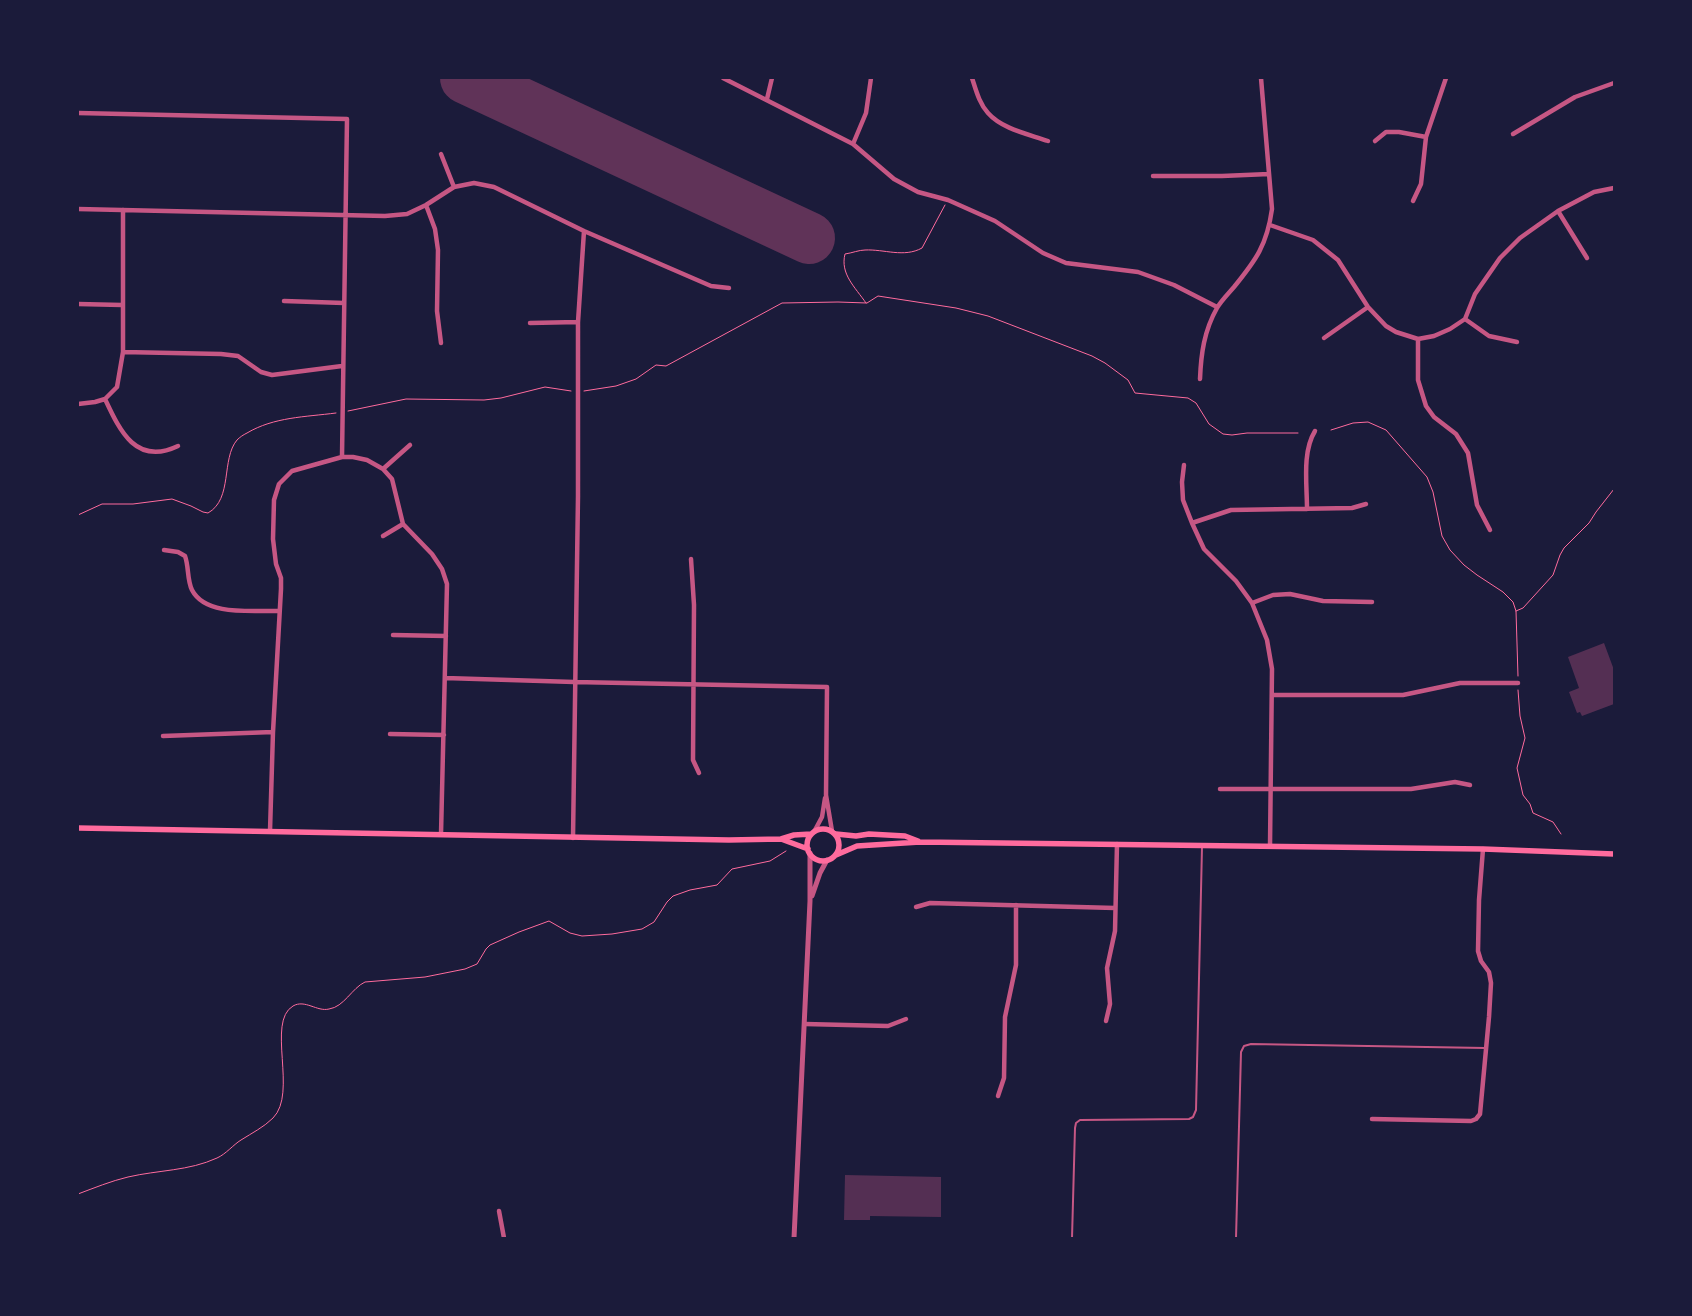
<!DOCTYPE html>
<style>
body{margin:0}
#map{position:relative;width:1692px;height:1316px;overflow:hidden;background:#1b1b3a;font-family:Montserrat,sans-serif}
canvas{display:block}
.frame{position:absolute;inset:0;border:79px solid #1b1b3a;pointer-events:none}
</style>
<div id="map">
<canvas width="1692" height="1316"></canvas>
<div class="frame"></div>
</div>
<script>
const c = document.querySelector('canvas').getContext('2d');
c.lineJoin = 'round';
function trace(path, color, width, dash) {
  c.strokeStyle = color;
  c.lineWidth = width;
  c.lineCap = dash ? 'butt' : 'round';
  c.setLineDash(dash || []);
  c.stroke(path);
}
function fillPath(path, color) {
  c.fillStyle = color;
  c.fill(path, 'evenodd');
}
const runway = new Path2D(`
 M466 78 809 238`);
const building = new Path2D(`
 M1604 643 1614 670V704L1582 716 1580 712 1577 713 1569 692 1579 688 1568 657Z
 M845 1175 941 1177V1217L870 1216V1220H844Z`);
const path = new Path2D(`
 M866 303C855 287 840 274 845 254 852 253 859 250 865 250 884 249 904 258 922 248L945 205
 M584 391 616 386 636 379 656 365 666 366 782 303 838 302 867 303 878 296 956 308 988 316 1092 356 1105 363 1128 380 1135 393 1188 398 1196 403 1209 424 1223 434 1232 435 1247 433H1298
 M348 411 406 399 484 400 501 398 545 387 571 391
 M1331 430 1353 423 1368 422 1386 430 1427 477 1433 492 1442 536 1450 550 1464 565 1477 575 1503 592 1513 602 1516 611 1518 676
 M78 515 102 504H133L172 499 191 506 203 512 208 513C233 499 221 459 237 440 240 437 243 435 247 433 274 417 305 417 336 413
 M1516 611 1523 608 1553 575 1560 555 1564 548 1589 523 1596 512 1614 489
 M1518 690 1520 716 1525 738 1517 768 1523 795 1530 804 1533 813 1553 822 1561 834
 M78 1194C94 1188 111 1181 128 1177 158 1170 189 1171 217 1158 226 1154 233 1145 241 1140 252 1133 264 1127 273 1118 298 1093 266 1022 293 1006 305 999 317 1012 329 1009 344 1007 352 988 365 982L425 977 465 969 477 964 486 949 490 945 519 932 549 921 570 933 582 936 612 934 642 929 654 922 667 902 673 896 690 890 717 885 732 869 770 861 786 851`);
const service = new Path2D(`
 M1072 1238 1075 1128 1076 1123 1080 1120 1189 1119 1193 1117 1196 1110 1202 847
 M1236 1238 1241 1052 1244 1046 1251 1044 1485 1048`);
const minor = new Path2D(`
 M723 78 853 144 894 179 918 192 948 200 995 221 1043 253 1066 263 1138 272 1174 285 1217 307
 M972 78C976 90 979 103 988 113 1002 129 1028 134 1048 141
 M767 99 772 78
 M78 113 347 119 342 457
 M1513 134 1575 97 1614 83
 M1375 141 1386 132H1399L1426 137
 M853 144 866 113 871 78
 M441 154 454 187
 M1153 176H1222L1269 174
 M1413 201 1421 184 1426 137 1446 78
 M426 205 435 229 438 250 437 311 441 343
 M78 209 385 216 407 214 426 205 454 187 474 183 494 187 584 231 711 286 729 288
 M1558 211 1587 258
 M1270 225 1313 240 1338 260 1368 307 1386 326 1396 332 1418 339 1434 336 1450 329 1465 319 1475 294 1500 258 1520 238 1558 211 1594 192 1614 188
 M284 301 344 303
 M78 304 122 305
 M1465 319 1489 336 1517 342
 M530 323 578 322
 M1324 338 1368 307
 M1418 339V380L1426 406 1434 417 1456 434 1468 453 1477 505 1490 530
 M123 352 221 354 238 356 261 372 272 375 342 366
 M1200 379C1201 354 1204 331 1217 308 1221 301 1228 294 1234 287 1256 260 1267 245 1272 209L1261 78
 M105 399C120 431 136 466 178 446
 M78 404 95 402 105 399 117 387 123 352V210
 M1184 465 1182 482 1183 500 1192 523 1204 549 1236 581 1252 603 1267 640 1272 669 1270 846
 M383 469 410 445
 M1307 509C1307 484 1302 452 1315 431
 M1192 523 1231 510 1352 508 1366 504
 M383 536 403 524
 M164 550 178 552 185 556C189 567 187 580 192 590 206 617 254 610 279 611
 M691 559 694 605 693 760 699 773
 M1252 603 1273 595 1290 594 1323 601 1372 602
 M393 635 446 636
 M445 678 574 682 827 687 826 795 832 831
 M1272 695H1403L1460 683H1518
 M390 734 444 735
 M163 736 273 732
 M1220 789H1411L1455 782 1470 785
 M815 830 822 817 825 798
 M270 831 273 732 281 589V578L276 564 273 539 274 500 279 484 292 471 342 457H353L367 460 383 469 392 479 403 524 432 554 442 569 447 584 441 834
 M573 838 578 496V322L584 231
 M916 907 930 903 1115 908
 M1106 1021 1110 1004 1107 968 1115 931 1117 844
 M805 1024 888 1026 906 1019
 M998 1096 1004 1078 1005 1017 1016 965V905
 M1372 1119 1471 1121 1476 1119 1480 1114 1489 1017 1491 983 1489 972 1481 961 1478 951 1479 900 1483 849
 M499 1211 504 1238`);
const tertiary = new Path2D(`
 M812 896 820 873 827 860
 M794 1238 810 901V853`);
const secondary = new Path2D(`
 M78 828 729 840 781 839 794 835 811 834
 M807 845a16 16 0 1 1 32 0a16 16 0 1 1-32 0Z
 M836 834 856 836 869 834 905 836 918 841
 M781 839 808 849
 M836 855 857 846 920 842 1483 849 1614 854`);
trace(runway, '#603358', 52);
fillPath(building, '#542f53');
trace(path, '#ff6b9d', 1);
trace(service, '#c65784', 2);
trace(minor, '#c65784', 4.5);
trace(tertiary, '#c65784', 5);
trace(secondary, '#ff6b9d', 5.5);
</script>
